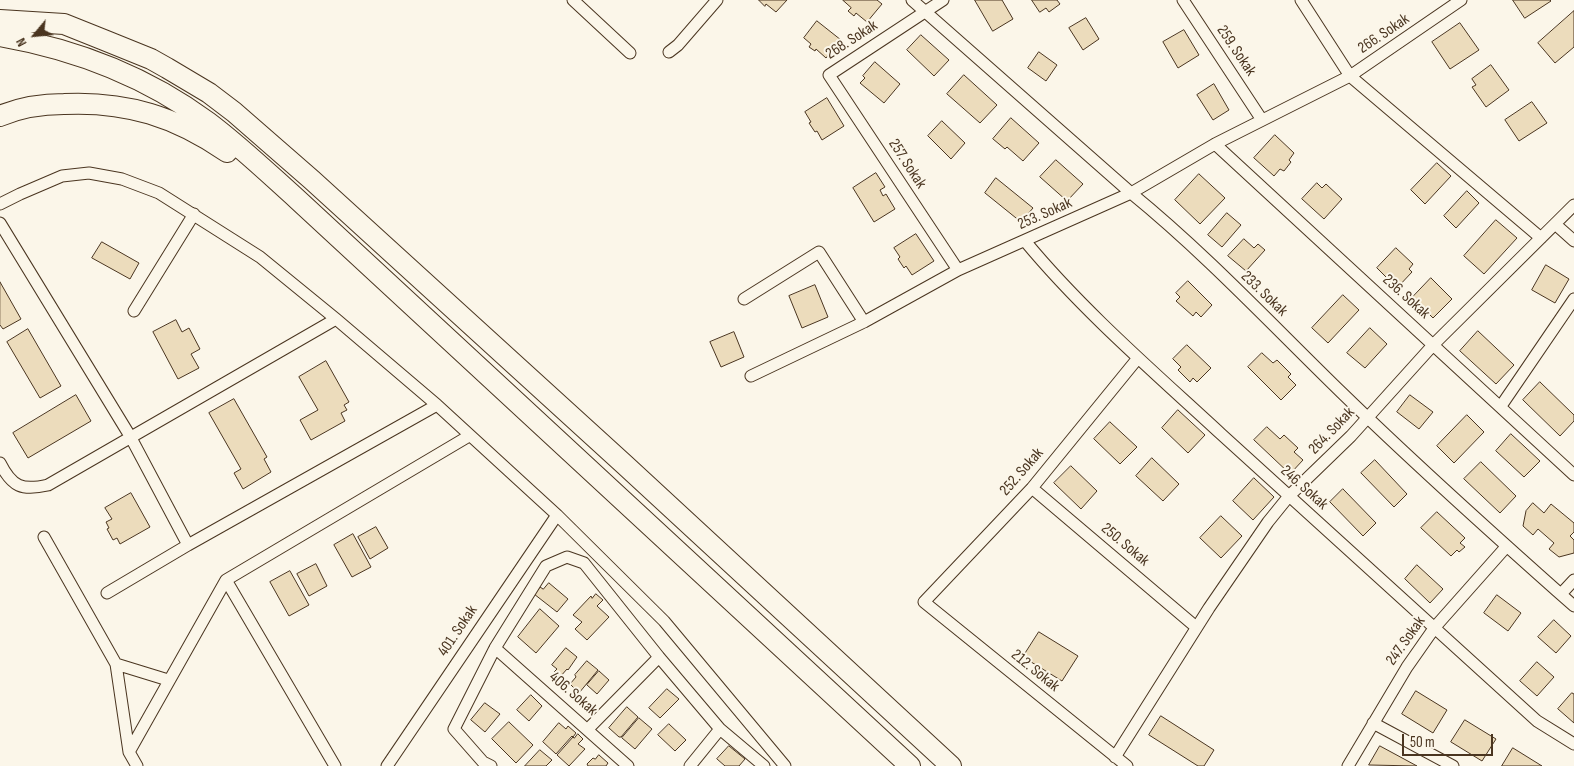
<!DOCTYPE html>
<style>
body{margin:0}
#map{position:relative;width:1574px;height:766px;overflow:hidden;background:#fbf6e9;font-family:"Sofia Sans Condensed",sans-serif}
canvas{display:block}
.north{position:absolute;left:10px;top:10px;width:50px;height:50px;-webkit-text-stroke:4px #fbf6e9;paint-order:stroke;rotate:242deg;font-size:14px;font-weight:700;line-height:20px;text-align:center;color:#4a3520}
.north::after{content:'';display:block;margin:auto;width:18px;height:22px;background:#4a3520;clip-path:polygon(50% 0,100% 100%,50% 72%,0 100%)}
.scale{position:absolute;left:1402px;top:734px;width:91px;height:22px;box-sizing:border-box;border:2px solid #4a3520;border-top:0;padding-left:6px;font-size:15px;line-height:18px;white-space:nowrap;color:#4a3520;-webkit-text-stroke:4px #fbf6e9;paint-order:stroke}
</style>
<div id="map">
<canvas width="1574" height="766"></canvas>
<div class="north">N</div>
<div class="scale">50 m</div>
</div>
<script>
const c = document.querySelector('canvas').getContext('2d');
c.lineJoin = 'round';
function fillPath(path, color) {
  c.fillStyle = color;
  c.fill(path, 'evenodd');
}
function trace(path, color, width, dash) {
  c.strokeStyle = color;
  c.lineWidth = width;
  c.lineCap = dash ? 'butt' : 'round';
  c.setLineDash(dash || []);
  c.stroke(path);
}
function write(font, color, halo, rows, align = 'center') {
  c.font = font + ' "Sofia Sans Condensed",sans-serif';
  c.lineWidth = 4;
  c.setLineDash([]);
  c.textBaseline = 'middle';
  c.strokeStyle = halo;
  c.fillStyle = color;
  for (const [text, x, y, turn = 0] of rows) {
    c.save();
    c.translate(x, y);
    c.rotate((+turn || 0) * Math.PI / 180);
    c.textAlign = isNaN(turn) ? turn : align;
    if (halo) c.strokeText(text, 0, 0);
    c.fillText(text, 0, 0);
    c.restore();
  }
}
const building = new Path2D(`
 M759 0H787L776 12 766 4 765 6Z
 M843 0H877L882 4 867 22 856 13 854 16 848 11 851 8Z
 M975 0H1002L1013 19 993 31Z
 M1032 0H1057L1060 4 1049 12 1046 8 1040 12Z
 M1513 0H1550L1551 1 1525 18Z
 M1574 11V47L1555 63 1538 43Z
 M1086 18 1099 39 1083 50 1069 28Z
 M817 21 841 40 826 58 816 49 815 51 809 47 811 44 804 38Z
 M1460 23 1479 50 1450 69 1432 42Z
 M1184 30 1199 55 1178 68 1163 42Z
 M921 35 949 60 934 76 907 50Z
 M1039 52 1057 65 1046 81 1028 68Z
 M875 62 900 84 884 103 860 83 865 78 863 76Z
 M1491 65 1509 90 1486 107 1472 87 1476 85 1472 79Z
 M964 75 997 105 980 123 947 94Z
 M1214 84 1229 110 1213 120 1197 95Z
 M827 98 844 126 822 140 817 131 815 132 809 123 811 122 805 112Z
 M1532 102 1547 123 1519 141 1505 120Z
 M1011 118 1039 143 1023 161 1007 147 1005 149 993 139Z
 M942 121 965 143 951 159 928 136Z
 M1275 135 1294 153 1289 160 1291 162 1284 171 1280 169 1274 176 1254 158Z
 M1056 160 1083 184 1067 201 1040 177Z
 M1437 163 1451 176 1425 204 1411 190Z
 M876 173 885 187 880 190 883 196 886 194 895 209 874 222 853 188Z
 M1199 174 1225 198 1200 224 1175 200Z
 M996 178 1033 208 1021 222 985 193Z
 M1317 183 1322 188 1326 184 1342 199 1324 219 1302 199Z
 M1467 191 1479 203 1456 228 1444 216Z
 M1227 213 1241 225 1222 247 1208 235Z
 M1496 220 1517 238 1484 274 1464 256Z
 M916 234 934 261 912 275 906 266 904 268 898 259 900 257 894 248Z
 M1244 239 1254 248 1258 244 1265 250 1246 271 1228 256Z
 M102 242 139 263 130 279 92 258Z
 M1396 248 1413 264 1409 269 1412 272 1397 288 1377 268Z
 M1546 265 1569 279 1555 303 1532 290Z
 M1431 278 1452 299 1433 318 1426 311 1423 314 1416 307 1419 305 1412 298Z
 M1188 281 1212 305 1201 317 1196 312 1193 316 1176 301 1180 297 1176 293Z
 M0 282 21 319 3 329 0 325Z
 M815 285 828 317 802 328 789 296Z
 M1343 295 1359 310 1328 343 1312 328Z
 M176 320 182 332 189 328 200 349 191 354 199 368 178 379 153 332Z
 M1370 328 1387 344 1365 368 1347 353Z
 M28 329 61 386 40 398 7 342Z
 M1478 331 1514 365 1496 384 1460 351Z
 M734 332 744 357 721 367 710 342Z
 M1187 345 1211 368 1197 382 1193 378 1190 382 1178 370 1181 367 1173 359Z
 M1262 353 1273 363 1277 360 1291 374 1288 377 1296 385 1281 400 1248 367Z
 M326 361 349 402 344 405 347 410 341 413 345 421 311 440 300 420 318 410 299 377Z
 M1540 382 1574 415V421L1560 436 1523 400Z
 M76 395 91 421 28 458 13 433Z
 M1410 395 1433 412 1419 429 1397 412Z
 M234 399 267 457 264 459 271 472 243 489 234 473 241 469 209 413Z
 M1178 410 1205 435 1188 453 1162 428Z
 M1467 415 1484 432 1454 463 1437 446Z
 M1110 422 1137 447 1120 464 1094 439Z
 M1267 427 1280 439 1284 435 1298 448 1294 452 1303 460 1290 474 1254 440Z
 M1511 434 1540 461 1524 477 1496 451Z
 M1152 458 1179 484 1163 501 1136 476Z
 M1375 460 1407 494 1394 507 1361 473Z
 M1481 462 1516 496 1500 513 1464 479Z
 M1071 466 1097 491 1081 509 1054 483Z
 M1254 478 1274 497 1253 520 1233 501Z
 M1343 489 1376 523 1363 536 1330 502Z
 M131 493 150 527 120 544 117 538 113 540 107 529 109 528 106 522 112 519 105 508Z
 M1533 503 1544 513 1551 504 1574 523V532L1570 536 1574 540V553L1559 557 1549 549 1554 543 1538 529 1533 535 1523 526 1526 511Z
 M1437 512 1465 538 1460 543 1465 547 1459 552 1457 550 1451 556 1421 528Z
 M1221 516 1242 536 1221 558 1200 538Z
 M376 527 388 548 370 559 358 537Z
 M353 534 371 567 352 577 334 545Z
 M316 564 327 586 309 596 297 574Z
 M1417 565 1443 589 1430 603 1405 579Z
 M290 571 309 605 289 616 270 582Z
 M549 583 568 599 557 612 534 594 540 587 543 589Z
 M596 594 603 600 597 606 609 617 587 640 575 629 582 622 573 615 591 596 592 598Z
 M1497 595 1521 613 1508 631 1484 613Z
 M540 609 559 626 536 653 518 637Z
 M1554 620 1571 636 1556 653 1538 637Z
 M1039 632 1078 656 1062 681 1023 657Z
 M566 648 577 657 568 670 567 669 560 677 554 672 557 669 552 665Z
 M587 661 598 670 579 693 570 684 576 677 575 675Z
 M1537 662 1554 677 1537 696 1520 681Z
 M599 671 609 680 597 694 587 685Z
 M667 689 679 699 660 718 649 708Z
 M1416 691 1447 710 1433 733 1402 714Z
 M1572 693 1574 694V723L1558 709Z
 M531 695 542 706 529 721 517 710Z
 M485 703 500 714 485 732 471 720Z
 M627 707 638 717 621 737H619L609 728Z
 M1161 716 1214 750 1204 766H1198L1149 735Z
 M639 718 652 729 635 749 622 738Z
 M1465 720 1496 739 1482 761 1451 742Z
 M509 722 533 745 516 763 492 739Z
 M559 723 566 729 568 726 576 733 573 737 572 736 556 754 543 742Z
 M669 724 686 740 675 751 658 735Z
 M578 734 583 739 578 744 585 749 569 766 557 755 573 737 574 738Z
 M729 746 745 759 739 766H725L717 759Z
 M1380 746 1417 766 1369 765Z
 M1513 748 1542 766H1502Z
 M540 750 552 760 546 766H525Z
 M599 755 608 763 606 766H588L587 764 593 758 595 759Z`);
const minor = new Path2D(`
 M573 0 630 53
 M912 0 1131 193C1206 254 1273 326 1342 393 1417 466 1495 536 1574 606
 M943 0 829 75 958 270
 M1183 0 1262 120
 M1301 0 1350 76 1541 238
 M669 52 678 45 717 0
 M1215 144 1574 475
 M0 204 20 194 62 176 89 173 122 179 159 193 260 257 336 319 437 405 557 515 664 621 785 766
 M0 223 130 436 188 545
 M1555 224 1574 241
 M1025 241C1083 311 1154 372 1221 434 1326 530 1432 625 1537 721L1574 744
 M744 299 819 252 864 322
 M134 311 194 214
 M751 376 864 322 958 270 1131 193 1215 144 1350 76 1461 0
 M1501 406 1574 299
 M0 463C12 487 22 491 48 485L336 319
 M1032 488 1196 627
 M44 537 116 664 129 752 137 766
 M226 580 335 766
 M107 593 188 545 437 405
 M1561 594 1574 580
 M495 648 628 766
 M116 664 168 680
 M1373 723 1453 766
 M588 729 659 657
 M129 752 226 580 469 436
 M1115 757 1209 608 1268 522 1289 496 1351 436 1434 344 1574 205
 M387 766 557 515
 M491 766 483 762 454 729 495 648 546 566 567 557 584 563 659 657 720 729 764 766
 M690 766 720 729
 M1127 766 924 602 1032 488 1138 358
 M1348 766 1407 667 1435 627 1506 547`);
const motorway = new Path2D(`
 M0 20 64 24 104 40 151 59 167 68 209 93 234 112 312 180 625 465 951 766
 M0 36C75 49 147 77 208 122 240 146 268 173 297 199L910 766
 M0 116C21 107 42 104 64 104 127 101 176 117 227 152`);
const streetNames = [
 ["266. Sokak",1384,34,-34],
 ["268. Sokak",852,40,-33],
 ["259. Sokak",1236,51,56],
 ["257. Sokak",907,164,57],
 ["253. Sokak",1045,214,-24],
 ["233. Sokak",1264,294,44],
 ["236. Sokak",1406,297,42],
 ["264. Sokak",1332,431,-46],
 ["252. Sokak",1022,472,-49],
 ["246. Sokak",1304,488,42],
 ["250. Sokak",1125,545,40],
 ["401. Sokak",458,631,-56],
 ["247. Sokak",1406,641,-55],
 ["212. Sokak",1035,671,39],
 ["406. Sokak",573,694,41]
];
fillPath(building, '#ecdcbc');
trace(building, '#4a3520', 1);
trace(minor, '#4a3520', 13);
trace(motorway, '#4a3520', 22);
trace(minor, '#fbf6e9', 11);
trace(motorway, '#fbf6e9', 20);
write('16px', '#4a3520', '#fbf6e9', streetNames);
</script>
